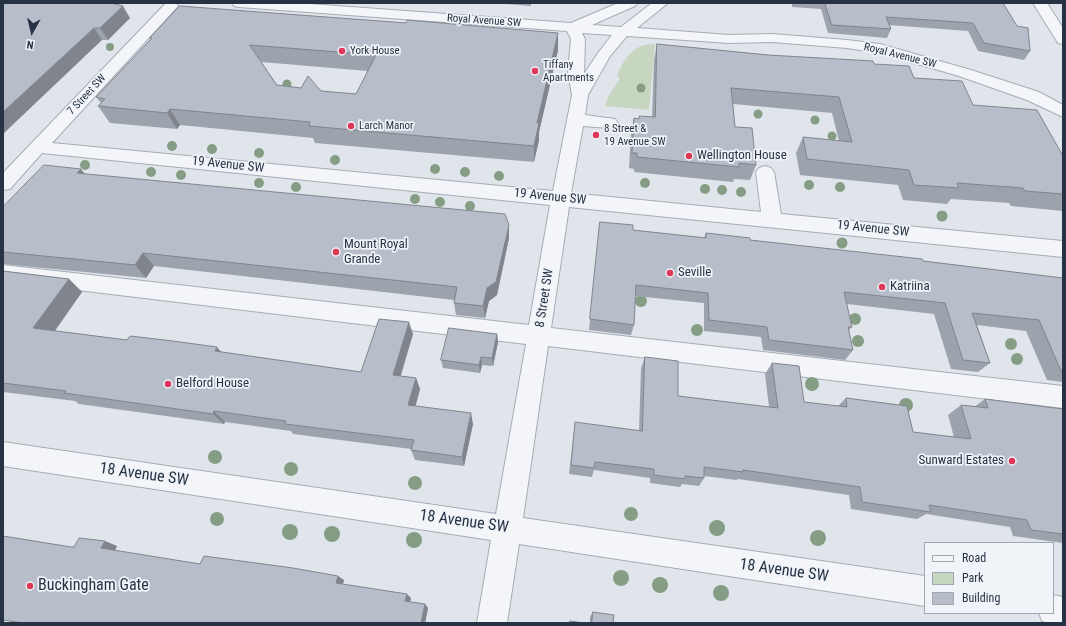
<!DOCTYPE html>
<style>
body{margin:0}
#map{position:relative;width:1066px;height:626px;overflow:hidden;background:#e0e5eb;font-family:"Roboto Condensed",sans-serif}
canvas{display:block}
.frame{position:absolute;inset:0;border:4px solid #273344;pointer-events:none}
.legend{position:absolute;left:924px;top:542px;width:130px;height:72px;box-sizing:border-box;background:#f0f4f8;border:1px solid #a0a7b0;margin:0;padding:5px 7px;list-style:none;font-size:12px;color:#273344}
.legend li{display:flex;align-items:center;gap:8px;height:20px}
.legend b{width:20px;border:1px solid #a0a7b0}
.north{position:absolute;left:12px;top:12px;width:40px;height:40px;-webkit-text-stroke:3px #f0f4f8;paint-order:stroke;rotate:188deg;font-size:11px;font-weight:700;line-height:16px;text-align:center;color:#273344}
.north::after{content:'';display:block;margin:auto;width:14px;height:18px;background:#273344;clip-path:polygon(50% 0,100% 100%,50% 72%,0 100%)}
</style>
<div id="map">
<canvas width="1066" height="626"></canvas>
<div class="frame"></div>
<ul class="legend">
<li><b style="height:5px;background:#f4f5f9"></b>Road</li>
<li><b style="height:11px;background:#c7d6c0"></b>Park</li>
<li><b style="height:11px;background:#b7bec9"></b>Building</li>
</ul>
<div class="north">N</div>
</div>
<script>
const c = document.querySelector('canvas').getContext('2d');
c.lineJoin = 'round';
function fillPath(path, color) {
  c.fillStyle = color;
  c.fill(path, 'evenodd');
}
function trace(path, color, width, dash) {
  c.strokeStyle = color;
  c.lineWidth = width;
  c.lineCap = dash ? 'butt' : 'round';
  c.setLineDash(dash || []);
  c.stroke(path);
}
function write(font, color, halo, rows, align = 'center') {
  c.font = font + ' "Roboto Condensed",sans-serif';
  c.lineWidth = 3.5;
  c.setLineDash([]);
  c.textBaseline = 'middle';
  c.strokeStyle = halo;
  c.fillStyle = color;
  for (const [text, x, y, turn = 0] of rows) {
    c.save();
    c.translate(x, y);
    c.rotate((+turn || 0) * Math.PI / 180);
    c.textAlign = isNaN(turn) ? turn : align;
    if (halo) c.strokeText(text, 0, 0);
    c.fillText(text, 0, 0);
    c.restore();
  }
}
const green = new Path2D(`
 M655 44 649 110 605 106 608 97 620 78 617 76C624 58 634 43 655 44Z`);
const minor = new Path2D(`
 M166 3H176L178 6 52 143 553 191 572 95 568 72 571 39 567 31 239 7 234 6 232 3H296L571 23 618 3H637L635 6 592 25 621 27 652 3H668L637 28 729 35 772 34 847 40 880 44 971 70 1039 92 1063 105V117L1027 100 959 76 879 53 847 48 772 42 729 43 627 36 610 56 588 95 585 115 615 119 618 123 615 127 609 128 583 126 571 193 761 212 756 172 759 168 765 166 771 168 774 172 781 214 1063 241V257L569 207 551 328 1063 386V408L548 346 523 518 925 576V606L519 544 507 623H477L491 540 3 466V442L496 514 526 344 3 281V265L529 325 550 205 42 153 10 189 3 190V173ZM582 33 612 35 598 53 584 74 585 39Z
 M1033 3H1047L1063 28V44L1058 43Z
 M1053 595 1063 597V623H1048L1042 621 1039 613H1053Z`);
const trees = [
 [110,47,4],
 [287,84,4.5],
 [641,88,4.5],
 [758,114,4.5],
 [815,120,4.5],
 [832,136,4.5],
 [172,146,5],
 [212,149,5],
 [259,153,5],
 [335,160,5],
 [85,165,5],
 [435,169,5],
 [151,172,5],
 [465,172,5],
 [181,175,5],
 [499,176,5],
 [259,183,5],
 [645,183,5],
 [809,185,5],
 [296,187,5],
 [840,187,5],
 [705,189,5],
 [722,190,5],
 [741,192,5],
 [415,199,5],
 [440,202,5],
 [470,206,5],
 [942,216,5.5],
 [842,243,5.5],
 [641,301,6],
 [855,319,6],
 [697,330,6],
 [858,341,6],
 [1011,344,6],
 [1017,359,6],
 [812,384,7],
 [906,405,7],
 [215,457,7],
 [291,469,7],
 [415,483,7],
 [631,514,7],
 [217,519,7],
 [717,528,8],
 [290,532,8],
 [332,534,8],
 [818,538,8],
 [414,540,8],
 [621,578,8],
 [660,585,8],
 [721,593,8]
];
const wall = new Path2D(`
 M3 3 130 18 108 40H102Z
 M494 3H538V4H531V6Z
 M792 3H1003L1030 51 1024 60 978 51 968 31 889 25 891 29 887 38 828 33 821 9 792 7Z
 M406 23 558 33V50L539 132V140L534 162 315 143 313 138 180 125 177 129 110 123 98 106 101 103 96 97 151 39 150 38ZM261 62 368 71 356 94 321 91 277 85Z
 M657 44 768 55 874 64 914 78 973 105 1063 156V211L1011 206 1009 203 951 199 947 204 903 200 898 185 800 175 796 153 803 137 839 141 832 113 733 104 735 127 756 165 750 180 734 179 733 182 634 172V169L629 168 631 134 634 118 639 119 652 117 654 60Z
 M84 174 509 225V238L497 295 489 301 485 318 456 315 454 303V300L154 266 146 278 3 264V207Z
 M600 222 633 230 704 238 706 233 750 240 1063 278V382L1047 380 1026 331 977 325 990 363 978 372 951 369 934 314 847 304 852 327 849 330 853 350 845 360 763 350 761 337 704 331V303L635 296 634 325 631 335 589 330Z
 M3 271 69 279 82 292 55 331 127 340 221 352 361 372 413 334 401 376 416 378 420 389 415 406 473 424 464 466 415 460 411 450V449L293 434 291 431 225 422 224 424 79 404 75 401 3 392Z
 M497 334 498 342 493 366 482 365 480 373 443 368 441 360Z
 M645 357 678 396 769 407 765 374 772 363 804 402 838 406 846 398 913 432 954 437 948 415 961 405 974 407 985 399 1063 409V543L1013 536 1010 527 926 514 917 519 851 509 849 495 738 479 737 480 704 476V478L699 486 682 484 680 487 650 483V478L594 470 592 477 569 474 574 432 639 430 641 368Z
 M3 536 71 547 117 546 115 551 200 564 344 580 343 584 411 598 410 602 425 604 428 608 425 623H20L3 620Z
 M593 612 613 623H590V617Z`);
const shadedWall = new Path2D(`
 M123 6 130 18 108 40 100 28Z
 M94 28 102 40 3 134V112Z
 M558 33V50L539 132V140L534 162V146L537 123Z
 M170 109 180 125 177 129 167 113Z
 M81 169 92 183 77 173Z
 M509 225V238L497 295 489 301 485 318 483 306 487 288Z
 M143 253 154 266 146 278 135 265Z
 M69 279 82 292 48 340 33 328Z
 M409 322 413 334 397 386 393 375Z
 M497 334 498 342 493 366 492 358Z
 M217 347 227 359 215 351Z
 M481 357 482 365 480 373 479 365Z
 M416 378 420 389 413 416 408 405Z
 M214 411 225 422 224 424 213 414Z
 M471 413 473 424 464 466 462 457Z
 M105 541 117 546 113 554 101 548Z
 M338 576 344 580 342 587 336 583Z
 M407 594 411 598 409 605 405 601Z
 M425 604 428 608 425 623H421Z`);
const building = new Path2D(`
 M3 3H111L123 6 100 28H94L3 112Z
 M825 3H1003L1017 26 1028 28 1030 51 984 43 973 23 886 17 891 29 832 25Z
 M180 6 406 23 407 20 558 33 537 123H539L534 146 309 126 310 122 170 109 167 113 98 106 105 99 96 97 152 38H150ZM250 45 376 55 356 94 321 91 308 76 301 88 277 85Z
 M657 44 768 55 873 61 874 64 909 66 914 78 962 81 973 105 1037 110 1063 156V194L1025 191 1023 188 957 183 959 188 914 185 909 170 807 159 803 137 852 142 839 97 731 88 735 127 752 128 756 165 739 163V167L637 157V153H632L634 118 639 119V116L655 117Z
 M44 165 81 169 77 173 118 177 505 214 509 225 496 282 487 288 483 306 454 303 457 287 143 253 135 265 3 252V207Z
 M600 222 633 225V230L706 238V233L750 238V240L922 259 923 261 1063 278V371H1061L1039 320 972 313 990 363 963 360 945 303 844 292 852 327H848L853 350 769 340 767 327 709 320 708 293 636 285 634 325 590 319Z
 M3 271 69 279 33 328 127 340 130 336 173 341 217 347 215 351 361 372 379 319 409 322 393 375 416 378 408 405 471 413 462 457 411 450 414 440 285 424 286 421 214 411 213 414 64 393 66 391 3 383Z
 M449 328 497 334 492 358 481 357 479 365 441 360Z
 M645 357 678 361V396L778 408 772 363 799 366 804 402 847 407 846 398 907 406 913 432 971 439 961 405 988 408 985 399 1063 409V534L1031 530 1027 520 929 505 931 512 862 502 860 487 743 470V472L704 467V478L685 476V479L654 475V469L595 462 594 468 571 465 575 422 642 431Z
 M3 536 71 547H74L79 538 105 541 101 548 200 564 204 556 293 568 338 576 336 583 407 594 405 601 425 604 421 623H24L3 620Z
 M593 612 614 615 613 623H592Z
 M570 621 584 623H570Z`);
const markers = [
 [342,51,4,"#de3757"],
 [535,71,4,"#de3757"],
 [351,126,4,"#de3757"],
 [596,135,4,"#de3757"],
 [689,156,4,"#de3757"],
 [336,252,4,"#de3757"],
 [670,273,4,"#de3757"],
 [882,287,4,"#de3757"],
 [168,384,4,"#de3757"],
 [1012,461,4,"#de3757"],
 [30,586,4,"#de3757"]
];
const farStreetnames = [
 ["Royal Avenue SW",484,21,4],
 ["Royal Avenue SW",900,56,14],
 ["7 Street SW",87,95,-47]
];
const farPoinames = [
 ["York House",350,51],
 ["Tiffany",543,65],
 ["Apartments",543,78],
 ["Larch Manor",359,126],
 ["8 Street &",604,129],
 ["19 Avenue SW",604,142]
];
const poiNames = [
 ["Wellington House",697,156],
 ["Mount Royal",344,245],
 ["Grande",344,260],
 ["Seville",678,273],
 ["Katriina",890,287],
 ["Belford House",176,384],
 ["Sunward Estates",1004,461,"right"]
];
const streetNames = [
 ["19 Avenue SW",228,165,6],
 ["19 Avenue SW",550,197,6],
 ["19 Avenue SW",873,229,6],
 ["8 Street SW",545,298,-81]
];
const nearStreetnames = [
 ["18 Avenue SW",144,475,8],
 ["18 Avenue SW",464,522,8],
 ["18 Avenue SW",784,571,8]
];
const nearPoinames = [
 ["Buckingham Gate",38,586]
];
fillPath(green, '#c7d6c0');
trace(minor, '#a5acb6', 2);
fillPath(minor, '#f4f5f9');
c.fillStyle = '#869d85';
for (const [x, y, r] of trees) {
  c.beginPath();
  c.arc(x, y, r, 0, 2 * Math.PI);
  c.fill();
}
fillPath(wall, '#9da3ad');
fillPath(shadedWall, '#80858d');
fillPath(building, '#b7bec9');
trace(building, '#80858d', 1);
for (const [x, y, r, color] of markers) {
  const dot = new Path2D();
  dot.arc(x, y, r, 0, 2 * Math.PI);
  c.fillStyle = color;
  c.fill(dot);
  trace(dot, '#f0f4f8', 1.5);
}
write('11px', '#273344', '#f0f4f8', farStreetnames);
write('11px', '#273344', '#f0f4f8', farPoinames, 'left');
write('13px', '#273344', '#f0f4f8', poiNames, 'left');
write('13px', '#273344', '#f0f4f8', streetNames);
write('16px', '#273344', '#f0f4f8', nearStreetnames);
write('16px', '#273344', '#f0f4f8', nearPoinames, 'left');
</script>
